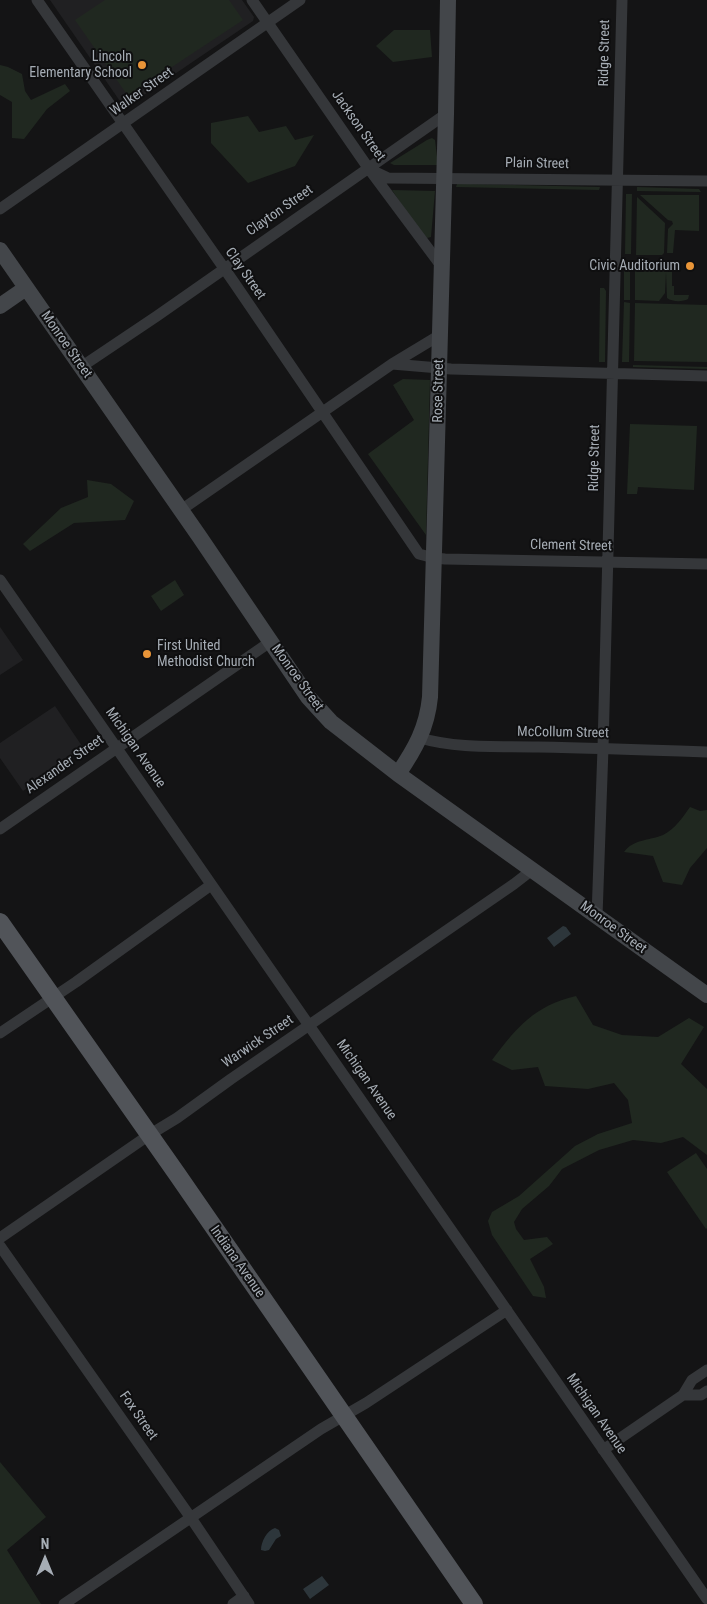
<!DOCTYPE html>
<style>
body{margin:0}
#map{position:relative;width:707px;height:1604px;overflow:hidden;background:#141415;font-family:"Roboto Condensed",sans-serif}
canvas{display:block}
.north{position:absolute;left:20px;top:1534px;width:50px;height:50px;-webkit-text-stroke:4px #0f0f10;paint-order:stroke;rotate:0deg;font-size:14px;font-weight:700;line-height:20px;text-align:center;color:#a6adb5}
.north::after{content:'';display:block;margin:auto;width:18px;height:22px;background:#a6adb5;clip-path:polygon(50% 0,100% 100%,50% 72%,0 100%)}
</style>
<div id="map">
<canvas width="707" height="1604"></canvas>
<div class="north">N</div>
</div>
<script>
const c = document.querySelector('canvas').getContext('2d');
c.lineJoin = 'round';
function fillPath(path, color) {
  c.fillStyle = color;
  c.fill(path, 'evenodd');
}
function trace(path, color, width, dash) {
  c.strokeStyle = color;
  c.lineWidth = width;
  c.lineCap = dash ? 'butt' : 'round';
  c.setLineDash(dash || []);
  c.stroke(path);
}
function write(font, color, halo, rows, align = 'center') {
  c.font = font + ' "Roboto Condensed",sans-serif';
  c.lineWidth = 4;
  c.setLineDash([]);
  c.textBaseline = 'middle';
  c.strokeStyle = halo;
  c.fillStyle = color;
  for (const [text, x, y, turn = 0] of rows) {
    c.save();
    c.translate(x, y);
    c.rotate((+turn || 0) * Math.PI / 180);
    c.textAlign = isNaN(turn) ? turn : align;
    if (halo) c.strokeText(text, 0, 0);
    c.fillText(text, 0, 0);
    c.restore();
  }
}
const built = new Path2D(`
 M50 0H242L254 17 253 21 126 107H124Z
 M0 627 23 660 0 675Z
 M55 706 84 749 23 791 0 758V743Z`);
const green = new Path2D(`
 M105 0H229L243 20 128 96 75 20Z
 M394 30H430L432 57 393 62 376 46Z
 M0 65 8 67 22 74 25 91 31 100 65 84 70 91 47 109 24 139 12 138V102L0 95Z
 M248 116 259 132 286 126 295 140 314 135 295 166 248 183 211 143V123Z
 M432 138 435 140 438 165H394L390 163 427 140Z
 M457 184H472L600 187 599 190 456 187Z
 M637 187 699 189 701 192 637 191Z
 M392 190 435 191 431 237 427 238 422 235Z
 M626 194H632L631 254H625Z
 M640 195H699V231L675 230 673 253H667L668 229 673 224 672 221 668 220Z
 M637 197 665 223 664 253 662 255H636Z
 M624 268H630V300H624Z
 M635 268 663 269 666 272 665 293 659 301 635 300Z
 M672 271V286H674V295H689L688 299C683 302 672 302 667 298L666 272Z
 M600 288H604L606 291 605 362H599Z
 M624 302 630 303 629 362H622Z
 M635 303 707 305V362L634 361Z
 M633 365 707 367V369L633 367Z
 M403 379 430 380 426 535 368 454 414 420 393 385Z
 M630 424 697 426 694 490 638 487 637 494H627Z
 M87 480 111 484 134 501 125 520 74 523 30 551 23 544 61 508 88 497Z
 M175 580 184 595 161 611 151 596Z
 M690 807 700 811 707 810V848L690 868 682 885 663 882 653 856 624 852C634 839 648 841 663 835 675 829 683 817 690 807Z
 M576 996 593 1025 622 1035 658 1037 689 1018 704 1027 681 1064 707 1089V1155L683 1137 661 1143 633 1140 599 1150 562 1169 549 1186 522 1209 514 1222 516 1229 524 1240 547 1237 553 1244 530 1259 544 1287 546 1298 533 1296 492 1235 488 1221 492 1212 519 1196 575 1146 598 1134 632 1123 628 1100 614 1083 588 1089 545 1086 538 1067 512 1070 492 1060C517 1027 534 1006 576 996Z
 M696 1153 707 1169V1228L706 1229 667 1172Z
 M0 1462 46 1517 7 1550 41 1604H0Z`);
const water = new Path2D(`
 M563 926 566 927 571 934 554 947 547 938Z
 M275 1528 279 1530 281 1536 276 1539 269 1550 265 1551 261 1550C261 1542 267 1530 275 1528Z
 M322 1576 329 1585 310 1599 303 1589Z`);
const street = new Path2D(`
 M37 0 233 281 419 554 434 558 445 559 707 564
 M252 0 369 169 442 267
 M369 169 388 178 707 181
 M0 209 300 0
 M392 364 451 369 707 376
 M81 367 157 316 446 114
 M181 510 392 364 440 335
 M0 580 707 1599
 M420 738C458 749 498 746 538 747 594 748 651 750 707 752
 M0 829 270 642
 M597 916 603 748 622 0
 M0 1033 76 982 211 885
 M0 1238 149 1135 177 1118 231 1079 514 884 532 870
 M0 1246 191 1518 249 1604
 M683 1395H701L707 1391
 M603 1450 683 1395 692 1380 707 1370
 M64 1604 321 1429 366 1403 507 1310
 M233 1604 244 1596`);
const secondary = new Path2D(`
 M0 250 199 536 308 697 331 722 398 774 707 995
 M0 306 26 288
 M398 774C415 749 427 728 430 697L446 114 448 0`);
const primary = new Path2D(`
 M0 922 177 1174 474 1604`);
const markers = [
 [142,65,5,"#e99538"],
 [690,266,5,"#e99538"],
 [147,654,5,"#e99538"]
];
const streetNames = [
 ["Ridge Street",605,53,-89],
 ["Walker Street",142,92,-35],
 ["Jackson Street",358,126,55],
 ["Plain Street",537,164,1],
 ["Clayton Street",280,211,-35],
 ["Clay Street",245,274,55],
 ["Monroe Street",66,345,55],
 ["Rose Street",439,391,-89],
 ["Ridge Street",595,458,-89],
 ["Clement Street",571,546,1],
 ["Monroe Street",297,678,54],
 ["McCollum Street",563,733,1],
 ["Michigan Avenue",135,748,55],
 ["Alexander Street",65,765,-35],
 ["Monroe Street",613,928,36],
 ["Warwick Street",258,1042,-34],
 ["Michigan Avenue",366,1080,55],
 ["Indiana Avenue",237,1262,55],
 ["Michigan Avenue",596,1414,55],
 ["Fox Street",138,1416,55]
];
const poiNames = [
 ["Lincoln",132,57],
 ["Elementary School",132,73],
 ["Civic Auditorium",680,266],
 ["First United",157,646,"left"],
 ["Methodist Church",157,662,"left"]
];
fillPath(built, '#202022');
fillPath(green, '#202820');
fillPath(water, '#2d363b');
trace(street, '#35373a', 11);
trace(secondary, '#43464a', 16);
trace(primary, '#515459', 18);
for (const [x, y, r, color] of markers) {
  const dot = new Path2D();
  dot.arc(x, y, r, 0, 2 * Math.PI);
  c.fillStyle = color;
  c.fill(dot);
  trace(dot, '#0f0f10', 2);
}
write('14px', '#a6adb5', '#0f0f10', streetNames);
write('14px', '#a6adb5', '#0f0f10', poiNames, 'right');
</script>
